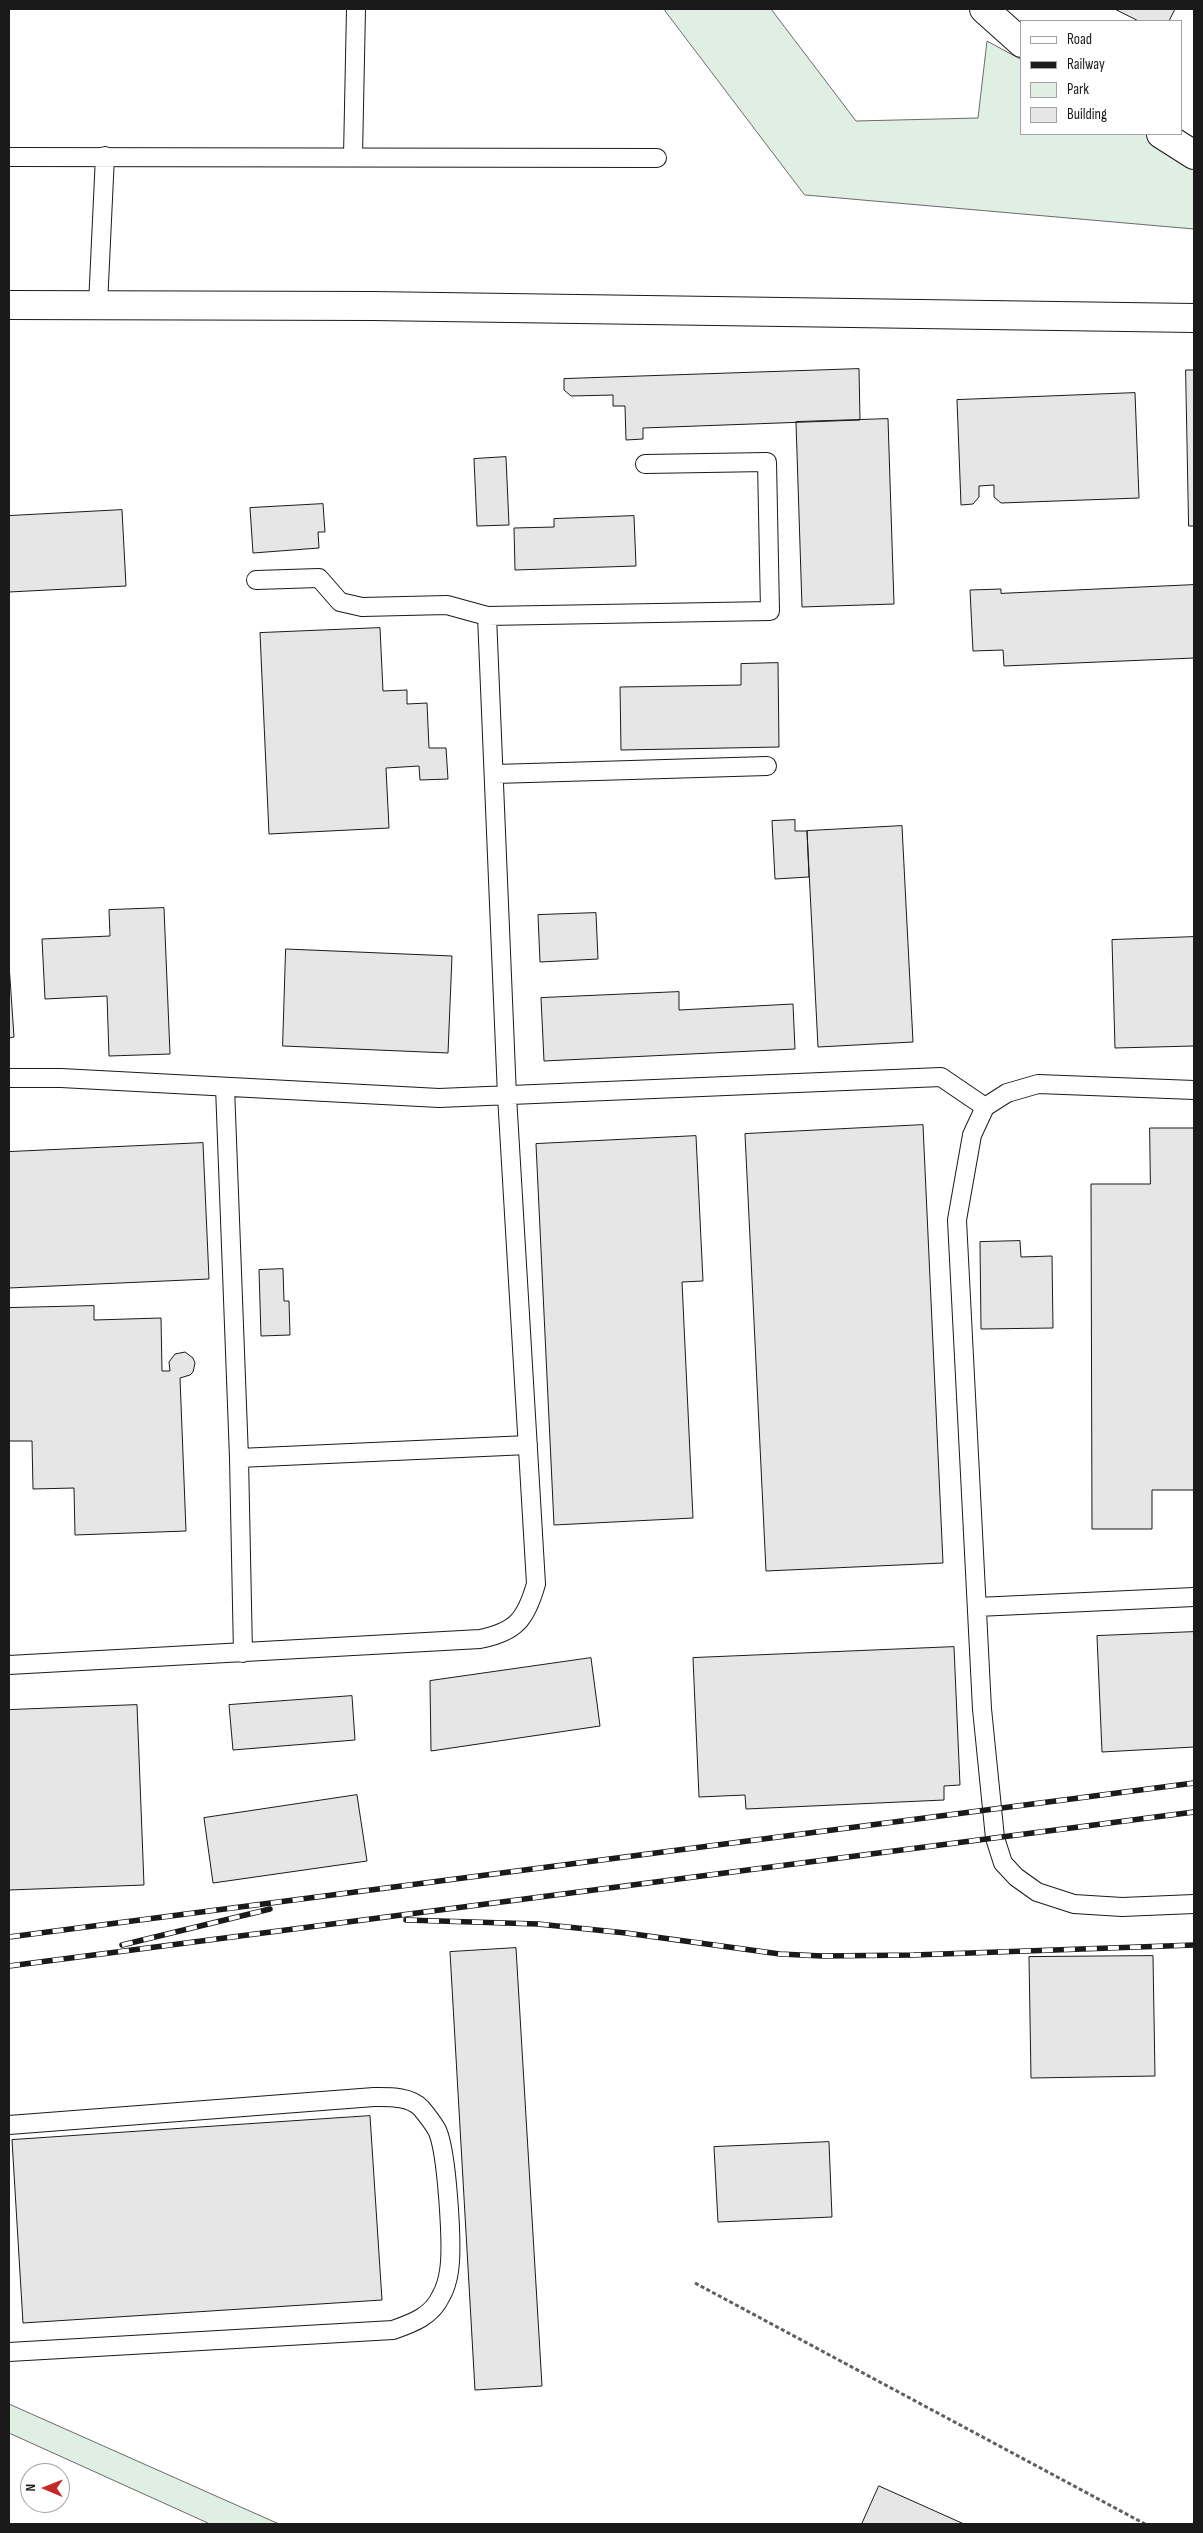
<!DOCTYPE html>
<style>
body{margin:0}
#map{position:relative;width:1203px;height:2533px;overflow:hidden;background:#fff;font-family:"Sofia Sans Condensed",sans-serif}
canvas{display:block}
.frame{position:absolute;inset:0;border:10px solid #1a1a1a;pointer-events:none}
.legend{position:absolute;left:1020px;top:20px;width:162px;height:115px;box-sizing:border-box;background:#fff;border:1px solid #a3a3a3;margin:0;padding:6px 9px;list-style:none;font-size:15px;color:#1a1a1a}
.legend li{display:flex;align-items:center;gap:10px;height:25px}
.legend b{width:25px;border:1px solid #a3a3a3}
.north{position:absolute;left:20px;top:2463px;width:50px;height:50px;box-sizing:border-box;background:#fff;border:1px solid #a3a3a3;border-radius:50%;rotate:271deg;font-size:14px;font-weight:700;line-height:20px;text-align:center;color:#1a1a1a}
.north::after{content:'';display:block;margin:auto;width:18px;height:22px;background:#c62828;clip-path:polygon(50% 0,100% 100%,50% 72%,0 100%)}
</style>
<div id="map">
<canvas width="1203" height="2533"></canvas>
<div class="frame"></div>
<ul class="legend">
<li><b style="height:6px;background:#fff"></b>Road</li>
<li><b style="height:6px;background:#1a1a1a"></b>Railway</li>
<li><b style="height:14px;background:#e0efe3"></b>Park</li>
<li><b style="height:14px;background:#e6e6e6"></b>Building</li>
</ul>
<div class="north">N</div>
</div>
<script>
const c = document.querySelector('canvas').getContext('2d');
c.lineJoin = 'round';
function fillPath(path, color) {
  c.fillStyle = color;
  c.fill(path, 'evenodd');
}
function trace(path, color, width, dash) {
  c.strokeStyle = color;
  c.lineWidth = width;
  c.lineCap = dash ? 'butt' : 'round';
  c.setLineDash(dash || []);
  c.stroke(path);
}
const green = new Path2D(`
 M664 9H771L856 121 978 118 987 41 1022 60V134H1149L1194 164V229L805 195Z
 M9 2404 279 2524H210L9 2433Z`);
const building = new Path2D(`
 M1115 9H1175L1169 21H1139Z
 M859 369 860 420 643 428V439L626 440 625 406H613V395L571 396 564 390V379Z
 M1186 370H1194V526H1189Z
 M1135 393 1139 498 1001 503 994 497V485L979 486V497L973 504 961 505 957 400Z
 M888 419 894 604 802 607 796 422Z
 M506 457 509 525 477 526 474 459Z
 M323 504 325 532H318L319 548 253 553 250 508Z
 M122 510 126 586 9 592V516Z
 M634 516 636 566 515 570 514 528 554 527V519Z
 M1194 585V658L1004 666 1003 650 973 651 970 590 1001 589V593Z
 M380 628 383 691 407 690V704L427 703 429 748H446L448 779 420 780 419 766 386 768 389 828 269 834 260 633Z
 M778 663 779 747 621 750 620 687 741 685V664Z
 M795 820V831H807L809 877 775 879 772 821Z
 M902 826 913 1042 818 1047 807 831Z
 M164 908 170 1054 109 1056 107 996 45 999 42 939 110 936 109 910Z
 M596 913 598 959 540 962 538 915Z
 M1194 937V1046L1115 1048 1112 940Z
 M286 949 452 956 448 1053 283 1046Z
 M9 964 14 1037 9 1038Z
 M679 992V1010L793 1004 795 1049 544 1061 541 998Z
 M923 1125 943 1563 766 1571 745 1134Z
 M1150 1128H1194V1490H1152V1529H1092L1091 1184H1150Z
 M696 1136 703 1281 682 1282 693 1518 554 1525 536 1144Z
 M203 1143 209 1279 9 1288V1152Z
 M1020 1241 1021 1257 1052 1256 1053 1328 981 1329 980 1242Z
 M283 1269 284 1301H289L290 1335 261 1336 259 1270Z
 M94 1306V1320L161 1318 162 1371H170L169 1362 175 1354 185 1352 193 1358 195 1363 193 1372 190 1375 180 1378 186 1531 75 1535 74 1488 33 1489 32 1441H9V1308Z
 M1194 1632V1747L1102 1752 1097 1636Z
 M954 1647 960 1785 944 1786V1800L746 1809 745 1795 699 1797 693 1658Z
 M591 1658 600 1726 431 1751 430 1681Z
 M352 1696 355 1740 233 1750 229 1705Z
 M137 1705 144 1885 9 1890V1710Z
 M357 1795 367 1861 213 1883 204 1818Z
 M516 1948 542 2386 475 2390 450 1952Z
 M1153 1956 1155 2076 1031 2078 1029 1957Z
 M370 2116 382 2300 23 2323 12 2140Z
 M829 2142 832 2217 718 2222 714 2147Z
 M879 2486 964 2524H862Z`);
const path = new Path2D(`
 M695 2283 1145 2524`);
const service = new Path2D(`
 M353 156 356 9
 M9 157 657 158
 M98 305 105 156
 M487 616 770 611 767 462 645 464
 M495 774 767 766
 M9 1078H61L439 1098 941 1077 985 1107
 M225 1087 239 1458 243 1653
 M1194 1090 1038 1084 1007 1093 985 1107 972 1135 957 1220 982 1709 995 1838 1003 1863 1016 1877 1037 1892 1074 1904 1122 1907 1194 1904
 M239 1458 528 1445
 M977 1607 1194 1597
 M9 1665 480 1639C516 1632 526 1619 536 1584L507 1096 487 616 447 605 362 607 340 602 319 578 256 580
 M9 2125 374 2097C389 2097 410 2096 421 2108 426 2114 433 2123 437 2130 447 2151 453 2246 449 2271 448 2278 445 2289 441 2296 432 2316 413 2323 393 2330L9 2352`);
const minor = new Path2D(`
 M984 9 1022 43
 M1161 134 1194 155
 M9 305 372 306 1194 318`);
const rail = new Path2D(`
 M406 1920 538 1924 626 1933 780 1954 822 1956 914 1955 1194 1945
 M9 1937 1194 1783
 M122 1945 270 1909
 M9 1966 1194 1812`);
fillPath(green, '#e0efe3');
trace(green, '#6a6a6a', 1);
fillPath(building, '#e6e6e6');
trace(building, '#1a1a1a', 1);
trace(service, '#1a1a1a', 20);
trace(minor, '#1a1a1a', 30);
trace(path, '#5f5f5f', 3, [4, 2.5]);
trace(service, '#fff', 18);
trace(minor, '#fff', 28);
trace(rail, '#1a1a1a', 5.5);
trace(rail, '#fff', 4, [11]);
</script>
